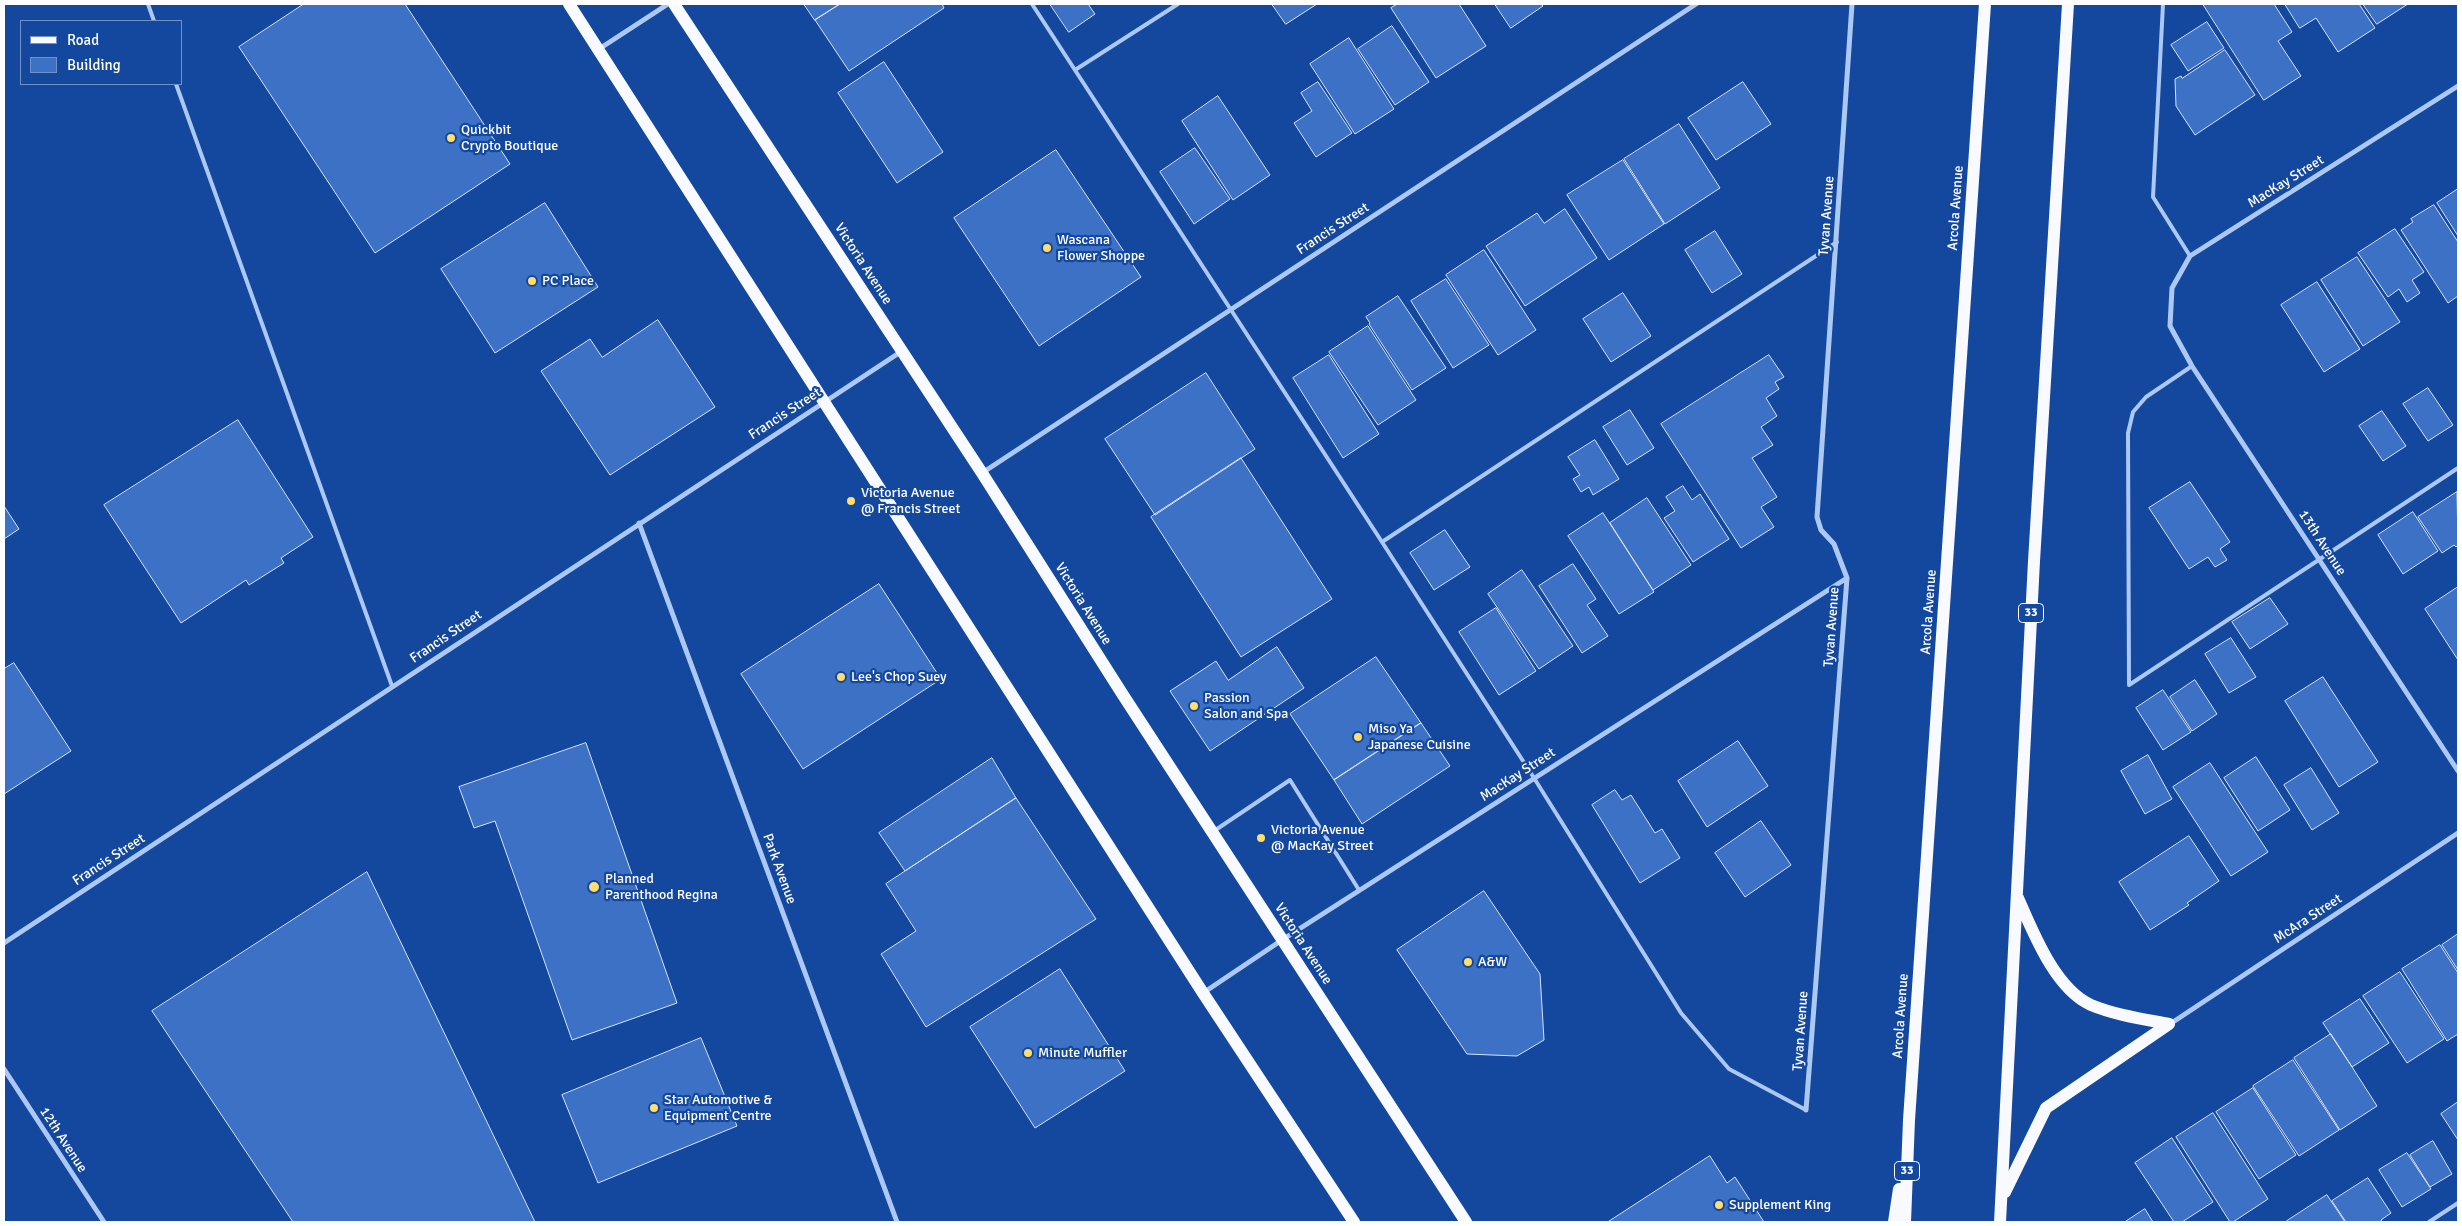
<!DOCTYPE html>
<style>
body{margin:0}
#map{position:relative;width:2462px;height:1226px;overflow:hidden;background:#14489e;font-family:Signika,sans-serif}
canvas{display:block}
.frame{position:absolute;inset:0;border:5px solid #fff;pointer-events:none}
.legend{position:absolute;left:20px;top:20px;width:162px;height:65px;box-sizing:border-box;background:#14489e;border:1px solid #7291c5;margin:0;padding:6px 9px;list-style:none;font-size:15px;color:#fff}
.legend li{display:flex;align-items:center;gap:10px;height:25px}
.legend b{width:25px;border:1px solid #7291c5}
</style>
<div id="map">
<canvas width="2462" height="1226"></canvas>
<div class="frame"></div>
<ul class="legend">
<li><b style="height:6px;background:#f8faff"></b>Road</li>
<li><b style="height:14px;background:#3d71c5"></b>Building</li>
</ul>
</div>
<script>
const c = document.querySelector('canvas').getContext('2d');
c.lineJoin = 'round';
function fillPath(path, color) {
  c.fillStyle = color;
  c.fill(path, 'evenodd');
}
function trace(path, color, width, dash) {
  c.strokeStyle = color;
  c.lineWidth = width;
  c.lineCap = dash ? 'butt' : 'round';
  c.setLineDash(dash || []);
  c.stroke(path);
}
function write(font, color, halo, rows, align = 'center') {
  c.font = font + ' Signika,sans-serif';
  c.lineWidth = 4.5;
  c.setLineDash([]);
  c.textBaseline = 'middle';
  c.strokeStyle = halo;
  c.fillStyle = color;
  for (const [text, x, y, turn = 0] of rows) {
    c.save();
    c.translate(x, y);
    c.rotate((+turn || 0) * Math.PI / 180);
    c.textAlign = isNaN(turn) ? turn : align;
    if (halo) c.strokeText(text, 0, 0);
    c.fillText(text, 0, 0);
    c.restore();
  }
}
const building = new Path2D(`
 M304 4H405L510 164 375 253 239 47Z
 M804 4H840L815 20Z
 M840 4H942L944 8 849 71 815 20Z
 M1050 4H1088L1095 14 1069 32Z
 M1272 4H1317L1286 24Z
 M1398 4H1459L1486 46 1436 78 1391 8Z
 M1495 4H1541L1543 6 1511 28Z
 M2203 4H2274L2292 32 2278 41 2301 76 2264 100Z
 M2285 4H2359L2375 28 2338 52 2316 18 2300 28Z
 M2363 4H2408L2377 24Z
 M2207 22 2224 48 2188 71 2171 45Z
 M1392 26 1429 82 1395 105 1358 49Z
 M1349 38 1394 109 1355 134 1310 64Z
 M2225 50 2255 95 2195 135 2176 106 2175 79 2181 76 2182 78Z
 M884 62 943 152 897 183 838 93Z
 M1318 82 1352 133 1316 157 1294 123 1312 111 1301 93Z
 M1743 82 1771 124 1716 160 1688 118Z
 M1218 96 1270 175 1233 200 1182 121Z
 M1679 124 1720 188 1665 224 1624 159Z
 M1195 148 1230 199 1194 224 1160 172Z
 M1056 150 1141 277 1039 346 954 218Z
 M1623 160 1664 224 1609 260 1567 195Z
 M2458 189V236L2437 203Z
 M545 203 598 287 495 353 441 269Z
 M2434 205 2458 242V296L2448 303 2401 230 2413 222 2411 219Z
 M1565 209 1597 258 1525 306 1486 246 1537 213 1544 223Z
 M2395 229 2424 272 2412 280 2420 293 2407 302 2399 289 2388 297 2358 253Z
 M1715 231 1742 274 1712 293 1685 250Z
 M1484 250 1536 330 1498 355 1446 275Z
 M2357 257 2400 322 2363 346 2321 280Z
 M1446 279 1489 345 1453 368 1411 301Z
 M2317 282 2360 349 2324 372 2281 305Z
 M1623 293 1651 336 1611 362 1583 319Z
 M1398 296 1446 368 1412 390 1369 324 1370 323 1366 317Z
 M658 320 715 407 610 475 541 371 590 339 602 357Z
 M1368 326 1416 400 1378 425 1329 352Z
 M1329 355 1379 434 1343 458 1293 378Z
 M1769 355 1784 377 1775 382 1779 389 1766 398 1777 416 1761 427 1773 445 1752 458 1777 497 1761 507 1774 527 1741 548 1661 424Z
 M1206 373 1255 449 1155 515 1105 439Z
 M2428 388 2453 425 2428 441 2403 404Z
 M1630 410 1654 448 1627 465 1603 427Z
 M2382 411 2406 446 2383 461 2359 426Z
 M238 420 313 537 281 558 284 563 249 585 246 580 181 623 104 505Z
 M1595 440 1619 479 1593 495 1589 487 1581 492 1573 479 1580 475 1568 457Z
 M1241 458 1332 599 1241 657 1151 517Z
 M2190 482 2230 542 2220 549 2227 560 2215 567 2208 557 2189 569 2149 508Z
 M1683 486 1692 500 1700 494 1729 539 1693 562 1664 518 1675 511 1666 497Z
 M2457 492 2458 545 2456 547 2454 545 2442 553 2418 517Z
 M1647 498 1691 565 1653 590 1610 523Z
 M4 506 19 529 4 539Z
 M2413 512 2438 551 2403 574 2378 535Z
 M1603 513 1654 592 1619 614 1568 536Z
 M1445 530 1470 567 1434 590 1410 553Z
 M1573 564 1596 599 1587 605 1608 636 1582 653 1539 586Z
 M1522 570 1573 646 1539 669 1488 594Z
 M879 584 941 679 803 769 741 674Z
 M2458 587V660L2425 609Z
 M2270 598 2288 624 2250 649 2232 622Z
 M1496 608 1536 671 1499 695 1459 632Z
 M2231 638 2256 677 2229 693 2205 654Z
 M1277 647 1304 688 1210 751 1170 691 1216 661 1228 680Z
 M1376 657 1421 723 1334 780 1290 714Z
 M14 663 71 751 4 794V669Z
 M2323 677 2378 762 2339 787 2285 701Z
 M2195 680 2217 714 2192 731 2170 697Z
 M2163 690 2191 732 2163 750 2136 708Z
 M1421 723 1450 766 1362 824 1334 780Z
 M1738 741 1768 786 1707 827 1678 781Z
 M586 743 677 1003 572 1040 495 821 474 828 459 787Z
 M2148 755 2172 799 2145 814 2121 771Z
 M2256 757 2290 810 2258 831 2224 778Z
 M992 758 1016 798 905 871 879 833Z
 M2210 763 2268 852 2231 876 2173 787Z
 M2311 768 2339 813 2312 830 2284 785Z
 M1615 790 1622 800 1631 795 1655 833 1662 829 1680 858 1640 883 1592 805Z
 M1016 798 1096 919 926 1027 881 954 916 931 886 884Z
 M1761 821 1791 865 1745 897 1715 853Z
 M2189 836 2219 881 2187 903 2189 905 2150 930 2119 882Z
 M367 872 535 1222H293L152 1011Z
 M1484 891 1540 974 1544 1040 1517 1056 1467 1054 1397 950Z
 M2458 934V970L2442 945Z
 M2440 945 2458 973V1034L2447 1041 2402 969Z
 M1060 969 1125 1071 1035 1128 970 1027Z
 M2400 972 2444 1039 2407 1063 2363 996Z
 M2360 999 2389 1043 2352 1067 2323 1023Z
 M2331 1034 2377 1106 2340 1130 2294 1058Z
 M701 1038 737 1126 598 1183 562 1095Z
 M2293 1060 2339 1130 2299 1156 2253 1086Z
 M2253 1088 2296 1155 2259 1179 2216 1112Z
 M2458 1102V1140L2441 1114Z
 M2213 1113 2268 1199 2233 1222H2230L2176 1137Z
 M2172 1138 2213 1202 2182 1222H2174L2135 1163Z
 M2433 1141 2452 1174 2430 1187 2410 1155Z
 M2407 1153 2431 1189 2402 1207 2379 1170Z
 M1710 1156 1727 1183 1735 1177 1764 1222H1608Z
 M2368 1178 2391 1213 2381 1220 2382 1222H2346L2332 1201Z
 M2327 1195 2345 1222H2288L2287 1221Z
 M2145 1209 2153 1222H2125Z`);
const lane = new Path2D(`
 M148 4 154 21
 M1032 4 1382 542 1534 778 1681 1013 1729 1069 1806 1110
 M2163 4 2153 197 2190 256
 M1075 70 1178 4
 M176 84 392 686
 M2192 366 2146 397 2133 412 2128 433 2129 685 2458 468
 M1382 542 1837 242
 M1214 831 1290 780 1359 890
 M2429 1222 2458 1203`);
const street = new Path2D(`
 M599 49 668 4
 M2458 86 2190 256 2172 288 2170 326 2192 366 2458 771
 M982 473 1696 4
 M639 523 897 1222
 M4 943 902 351
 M1203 993 1282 940 1847 578
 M2170 1024 2458 833
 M4 1069 104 1222
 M1806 1110 1847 578 1834 544 1821 530 1817 517 1852 4`);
const primary = new Path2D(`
 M569 4 1203 993 1354 1222
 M674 4 982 473 1123 695 1466 1222
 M2018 898C2033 932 2055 989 2091 1005 2115 1015 2143 1019 2169 1024
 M2005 1192 2046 1108 2169 1024
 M1894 1222 1899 1189
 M1905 1222 1909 1120 1985 4
 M2000 1222 2034 561 2068 4`);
const markers = [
 [451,138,5,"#ffde6e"],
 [1047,248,5,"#ffde6e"],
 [532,281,5,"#ffde6e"],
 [851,501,5,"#ffde6e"],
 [841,677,5,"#ffde6e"],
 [1194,706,5,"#ffde6e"],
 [1358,737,5,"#ffde6e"],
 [1261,838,5,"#ffde6e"],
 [594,887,6,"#ffde6e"],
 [1468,962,5,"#ffde6e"],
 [1028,1053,5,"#ffde6e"],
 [654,1108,5,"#ffde6e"],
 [1719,1205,5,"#ffde6e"]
];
const shields = [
 [2031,613,25],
 [1907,1171,25]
];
const shieldNames = [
 ["33",2031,613],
 ["33",1907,1171]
];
const poiNames = [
 ["Quickbit",461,130],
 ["Crypto Boutique",461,146],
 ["Wascana",1057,240],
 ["Flower Shoppe",1057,256],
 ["PC Place",542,281],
 ["Victoria Avenue",861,493],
 ["@ Francis Street",861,509],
 ["Lee's Chop Suey",851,677],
 ["Passion",1204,698],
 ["Salon and Spa",1204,714],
 ["Miso Ya",1368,729],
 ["Japanese Cuisine",1368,745],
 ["Victoria Avenue",1271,830],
 ["@ MacKay Street",1271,846],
 ["Planned",605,879],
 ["Parenthood Regina",605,895],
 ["A&W",1478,962],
 ["Minute Muffler",1038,1053],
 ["Star Automotive &",664,1100],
 ["Equipment Centre",664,1116],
 ["Supplement King",1729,1205]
];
const streetNames = [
 ["MacKay Street",2286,182,-32],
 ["Arcola Avenue",1956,208,-86],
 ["Tyvan Avenue",1827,216,-86],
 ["Francis Street",1333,229,-33],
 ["Victoria Avenue",863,264,57],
 ["Francis Street",785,414,-33],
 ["13th Avenue",2322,543,57],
 ["Victoria Avenue",1083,604,58],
 ["Arcola Avenue",1929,612,-86],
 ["Tyvan Avenue",1832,627,-86],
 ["Francis Street",446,637,-34],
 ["MacKay Street",1518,775,-33],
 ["Francis Street",109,860,-33],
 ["Park Avenue",779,869,70],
 ["McAra Street",2308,919,-33],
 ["Victoria Avenue",1303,944,57],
 ["Arcola Avenue",1901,1016,-86],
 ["Tyvan Avenue",1801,1031,-86],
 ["12th Avenue",63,1140,57]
];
fillPath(building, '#3d71c5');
trace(building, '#d4e4fd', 1);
trace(lane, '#acc8f4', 4);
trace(street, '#acc8f4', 5);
trace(primary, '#f8faff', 12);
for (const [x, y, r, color] of markers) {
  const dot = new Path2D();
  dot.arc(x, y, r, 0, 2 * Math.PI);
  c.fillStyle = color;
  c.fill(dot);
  trace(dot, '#14489e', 2);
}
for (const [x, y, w] of shields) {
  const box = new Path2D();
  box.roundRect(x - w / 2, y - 9.5, w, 19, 4);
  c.fillStyle = '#14489e';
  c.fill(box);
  trace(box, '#fff', 1);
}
write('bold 12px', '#fff', null, shieldNames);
write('14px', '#fff', '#14489e', poiNames, 'left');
write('14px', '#fff', '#14489e', streetNames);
</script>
